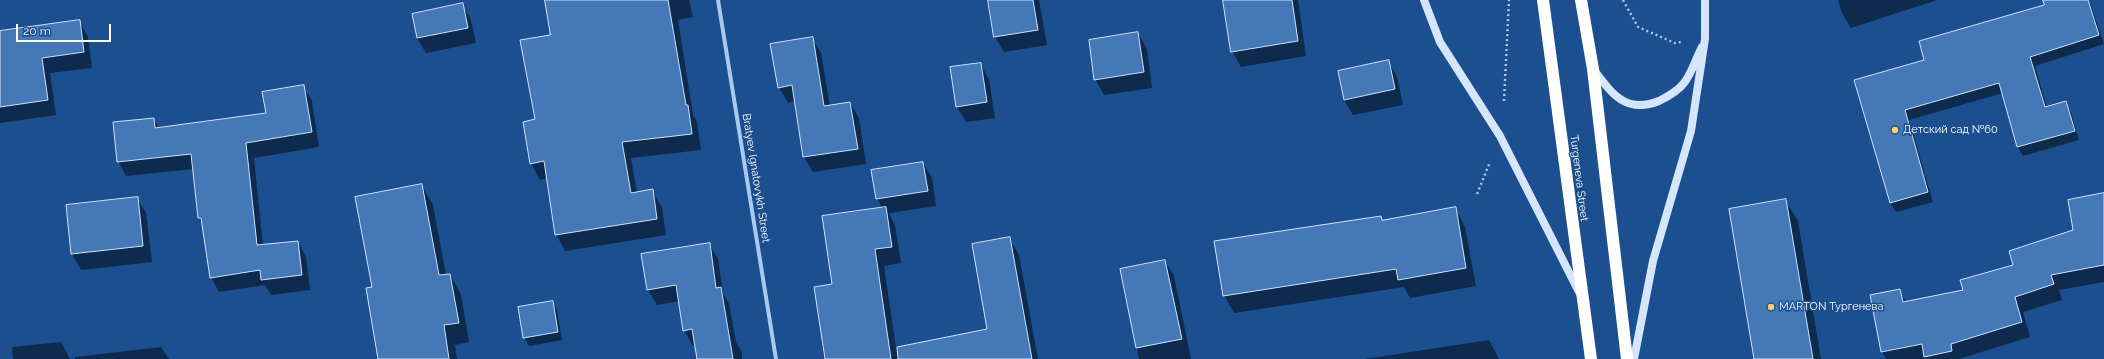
<!DOCTYPE html>
<meta charset="utf-8">
<style>
body{margin:0}
#map{position:relative;width:2104px;height:359px;overflow:hidden;background:#1b4f8f;font-family:Raleway,sans-serif}
canvas{display:block}
.scale{position:absolute;left:16px;top:24px;width:95px;height:18px;box-sizing:border-box;border:2px solid #fff;border-top:0;padding-left:5px;font-size:12px;line-height:14px;white-space:nowrap;color:#fff;-webkit-text-stroke:3px #1b4f8f;paint-order:stroke}
</style>
<div id="map">
<canvas width="2104" height="359"></canvas>
<div class="scale">20 m</div>
</div>
<script>
const c = document.querySelector('canvas').getContext('2d');
c.lineJoin = 'round';
function fillPath(path, color) {
  c.fillStyle = color;
  c.fill(path, 'evenodd');
}
function trace(path, color, width, dash) {
  c.strokeStyle = color;
  c.lineWidth = width;
  c.lineCap = dash ? 'butt' : 'round';
  c.setLineDash(dash || []);
  c.stroke(path);
}
function write(font, color, halo, rows, align = 'center') {
  c.font = font + ' Raleway,sans-serif';
  c.lineWidth = 3;
  c.setLineDash([]);
  c.textBaseline = 'middle';
  c.strokeStyle = halo;
  c.fillStyle = color;
  for (const [text, x, y, turn = 0] of rows) {
    c.save();
    c.translate(x, y);
    c.rotate((+turn || 0) * Math.PI / 180);
    c.textAlign = isNaN(turn) ? turn : align;
    if (halo) c.strokeText(text, 0, 0);
    c.fillText(text, 0, 0);
    c.restore();
  }
}
const shadow = new Path2D(`
 M546 0H689L693 17 678 20 693 115 697 122 701 150 631 158 637 193 652 191 662 207 666 235 565 251 556 234 547 178 540 180 531 163 536 120 551 35Z
 M988 0H1039L1047 45 1004 52 995 37Z
 M1224 0H1298L1306 56 1241 67 1232 51Z
 M1838 0H1937L1851 28 1842 13Z
 M2060 0H2089L2104 44 2035 66 2047 108 2066 102 2071 112 2079 140 2023 156 2018 147 2003 93 1909 120 1933 202 1896 212 1890 203 1855 81 1925 61Z
 M462 4 471 20 476 43 426 53 417 38 413 14Z
 M79 21 88 37 92 68 50 73 56 115 0 123V32Z
 M1138 33 1147 49 1152 88 1104 95 1095 79Z
 M812 38 821 53 830 106 850 103 859 118 866 164 813 172 804 157 795 101 788 103 779 87Z
 M1388 61 1397 77 1403 105 1353 115 1344 100 1339 72Z
 M981 64 989 80 995 118 966 122 957 107Z
 M303 86 312 101 319 147 254 158 263 246 298 242 306 257 310 290 271 295 265 285 219 292 211 277 203 224 199 218 194 169 126 176 118 161 154 119 159 129 267 114Z
 M923 163 932 178 936 206 889 213 895 225 901 263 884 266 896 348 988 330 1009 238 1019 255 1038 359H824L821 341H823L833 285 882 208 877 198Z
 M422 186 433 205 446 275H450L461 294 469 342 455 345 457 359H379L374 288Z
 M2104 194V282L2059 290 2062 300 2023 312 2030 337 1959 359H1886L1882 352 1871 296 1899 290 1906 302 1964 291 2015 265 2074 230Z
 M137 198 146 213 152 262 81 270 72 254 67 206Z
 M1785 200 1798 221 1821 359H1755Z
 M1455 208 1465 227 1476 286 1410 298 1404 287 1234 313 1224 295 1380 217 1383 221Z
 M709 244 718 259 723 293 729 304 736 342 742 352V359H698L696 345 693 346 684 330 680 301 657 305 648 290Z
 M1165 261 1174 276 1191 359H1139L1121 270Z
 M552 302 557 310 562 340 529 346 524 337Z
 M1489 340 1499 359H1365Z
 M61 342 70 359H13L12 347Z
 M161 347 169 359H75V357Z`);
const building = new Path2D(`
 M545 0H668L686 105H688L692 134 622 142 631 193 653 189 657 219 555 235 544 161 530 164 523 122 535 119 520 40 550 35Z
 M988 0H1033L1038 30 994 37Z
 M1223 0H1292L1298 41 1231 52Z
 M2043 0H2088L2099 35 2030 57 2045 107 2066 101 2075 131 2017 147 1999 83 1905 110 1928 192 1890 203 1854 80 1924 60 1919 41 2044 5Z
 M463 3 468 28 417 38 412 14Z
 M80 20 84 52 42 58 48 100 0 107V31Z
 M1138 32 1144 72 1094 80 1089 40Z
 M813 37 824 106 850 102 858 149 803 157 792 85 778 88 770 44Z
 M1389 60 1395 89 1344 100 1338 71Z
 M981 63 987 102 956 107 950 67Z
 M304 85 312 132 246 143 257 245 298 241 302 275 261 280 260 270 210 278 201 218H198L191 154 117 162 113 122 154 118 155 128 266 113 262 92Z
 M923 162 928 191 876 199 871 170Z
 M422 184 439 275 450 274 459 323 444 325 449 359H378L366 288 372 287 355 197Z
 M2104 193V265L2051 275 2054 284 2015 297 2022 322 1951 344 1952 351 1924 357 1922 344 1881 352 1870 295 1900 289 1903 302 1963 290 1960 280 2013 265 2009 251 2073 230 2068 200Z
 M138 197 143 246 71 254 66 205Z
 M1786 199 1813 359H1754L1729 209Z
 M886 207 892 247 875 249 891 359H825L814 287 832 284 822 216Z
 M1456 207 1466 268 1398 280 1396 269 1223 296 1214 241 1381 216 1382 220Z
 M1010 237 1032 359H898L897 347 987 329 972 244Z
 M710 243 716 288 721 287 733 359H697L692 329 683 331 676 285 647 290 641 254Z
 M1165 260 1182 339 1136 348 1120 269Z
 M553 301 558 332 523 338 518 307Z`);
const path = new Path2D(`
 M1623 0 1638 27 1675 43 1681 42
 M1504 101 1509 0
 M1477 194 1490 162`);
const street = new Path2D(`
 M718 0 776 359`);
const secondary = new Path2D(`
 M1424 0 1440 42 1500 136 1579 292
 M1594 70C1612 94 1626 114 1659 101 1667 97 1678 91 1684 83 1692 73 1696 58 1702 47
 M1634 359 1653 261 1691 131 1705 39V0`);
const highway = new Path2D(`
 M1543 0 1591 359
 M1581 0 1593 69 1627 359`);
const markers = [
 [1895,130,4,"#ffd166"],
 [1771,307,4,"#ffd166"]
];
const poiNames = [
 ["Детский сад №60",1903,130],
 ["MARTON Тургенева",1779,307]
];
const streetNames = [
 ["Bratyev Ignatovykh Street",756,178,81],
 ["Turgeneva Street",1579,178,83]
];
fillPath(shadow, '#0007');
fillPath(building, '#4478b7');
trace(building, '#cfe3fa', 1);
trace(path, '#a9c9ee', 2.5, [2, 3]);
trace(street, '#a9c9ee', 4);
trace(secondary, '#d6e6fa', 8);
trace(highway, '#fff', 12);
for (const [x, y, r, color] of markers) {
  const dot = new Path2D();
  dot.arc(x, y, r, 0, 2 * Math.PI);
  c.fillStyle = color;
  c.fill(dot);
  trace(dot, '#1b4f8f', 1.5);
}
write('11px', '#fff', '#1b4f8f', poiNames, 'left');
write('11px', '#fff', '#1b4f8f', streetNames);
</script>
